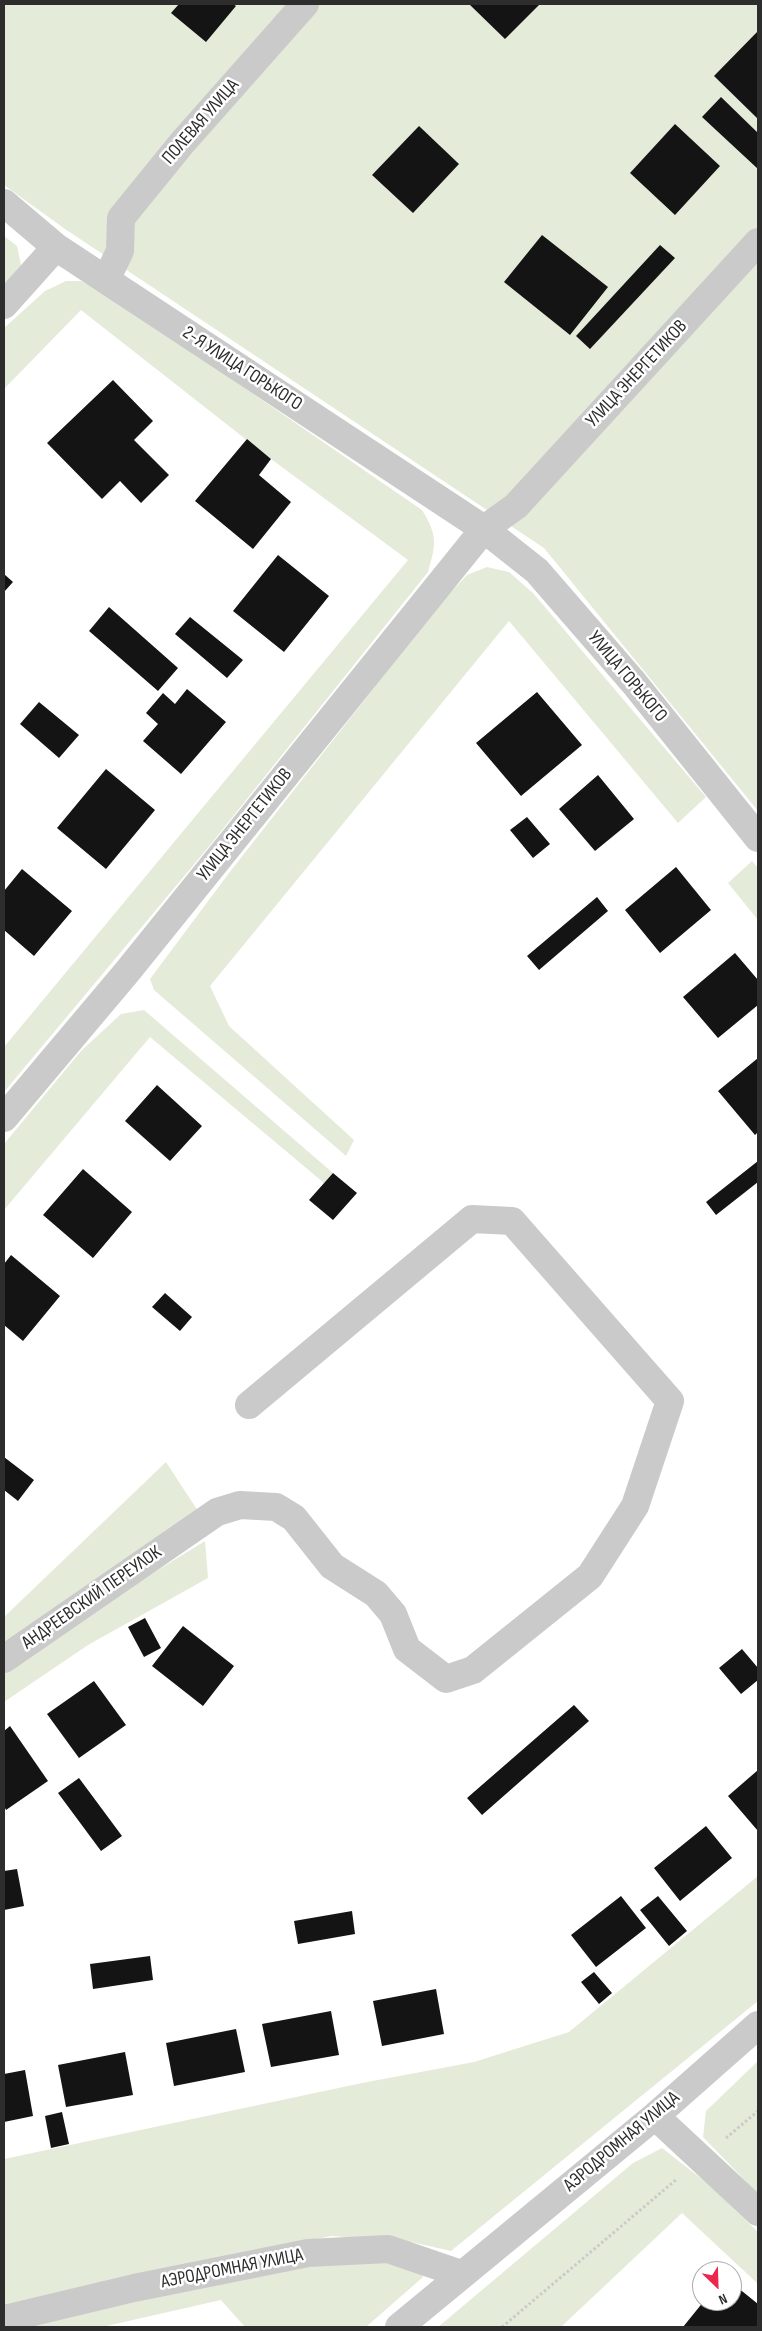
<!DOCTYPE html>
<meta charset="utf-8">
<style>
body{margin:0}
#map{position:relative;width:762px;height:2331px;overflow:hidden;background:#fff;font-family:"Sofia Sans Condensed",sans-serif}
canvas{display:block}
.frame{position:absolute;inset:0;border:5px solid #2d2d2d;pointer-events:none}
.north{position:absolute;left:692px;top:2261px;width:50px;height:50px;box-sizing:border-box;background:#fff;border:1px solid #ababab;border-radius:50%;rotate:156deg;font-size:14px;font-weight:700;line-height:20px;text-align:center;color:#2d2d2d}
.north::after{content:'';display:block;margin:auto;width:18px;height:22px;background:#ec274d;clip-path:polygon(50% 0,100% 100%,50% 72%,0 100%)}
</style>
<div id="map">
<canvas width="762" height="2331"></canvas>
<div class="frame"></div>
<div class="north">N</div>
</div>
<script>
const c = document.querySelector('canvas').getContext('2d');
c.lineJoin = 'round';
function fillPath(path, color) {
  c.fillStyle = color;
  c.fill(path, 'evenodd');
}
function trace(path, color, width, dash) {
  c.strokeStyle = color;
  c.lineWidth = width;
  c.lineCap = dash ? 'butt' : 'round';
  c.setLineDash(dash || []);
  c.stroke(path);
}
function write(font, color, halo, rows, align = 'center') {
  c.font = font + ' "Sofia Sans Condensed",sans-serif';
  c.lineWidth = 5;
  c.setLineDash([]);
  c.textBaseline = 'middle';
  c.strokeStyle = halo;
  c.fillStyle = color;
  for (const [text, x, y, turn = 0] of rows) {
    c.save();
    c.translate(x, y);
    c.rotate((+turn || 0) * Math.PI / 180);
    c.textAlign = isNaN(turn) ? turn : align;
    if (halo) c.strokeText(text, 0, 0);
    c.fillText(text, 0, 0);
    c.restore();
  }
}
const green = new Path2D(`
 M4 4H758V811L544 548 65 229 4 185Z
 M4 236 17 246 21 265 4 286Z
 M66 281H81L108 294 422 510C438 536 436 544 428 572L211 844 4 1092V1047L408 560 271 459 81 310 4 389V328L45 291Z
 M487 567 509 572 533 593 706 797 678 823 509 621 210 986 229 1026 354 1140 346 1156 154 990 150 979 229 873 438 606 467 575Z
 M752 861 758 868V920L728 883Z
 M144 1010 333 1173 324 1183 150 1037 4 1210V1144L81 1051 121 1014Z
 M166 1462 198 1511 4 1649V1617Z
 M205 1541 208 1578 88 1645 4 1702V1670L83 1616Z
 M758 1876V2001L451 2251 411 2242 332 2236 148 2272 4 2308V2159L362 2083 474 2062 569 2032Z
 M758 2061V2194L703 2137 706 2111Z
 M662 2148 707 2183 758 2232V2284L682 2213 561 2327H438L633 2163Z
 M372 2259 420 2266 423 2277 366 2327H245L221 2300 102 2327H12L309 2261Z`);
const building = new Path2D(`
 M179 4H233L236 6 206 42 171 13Z
 M469 4H540L505 39Z
 M758 31V119L714 76Z
 M721 97 758 133V169L702 117Z
 M675 124 720 166 675 215 630 173Z
 M419 126 459 164 413 213 372 175Z
 M542 235 608 287 570 335 504 282Z
 M660 245 675 258 590 349 576 336Z
 M113 380 153 421 134 440 169 475 141 503 120 481 102 499 47 443Z
 M247 439 271 459 259 475 291 502 253 549 195 501Z
 M278 555 329 596 284 652 233 611Z
 M4 574 13 582 4 592Z
 M109 607 178 668 158 691 89 631Z
 M190 617 243 660 227 678 175 634Z
 M187 689 226 722 181 774 143 741 158 724 146 713 163 693 175 704Z
 M537 692 582 745 521 796 476 743Z
 M39 702 79 735 59 758 20 724Z
 M106 769 155 810 106 869 57 828Z
 M598 775 634 819 595 851 559 809Z
 M527 817 550 844 533 858 510 830Z
 M676 867 711 910 660 953 625 910Z
 M22 869 72 911 34 956 4 930V891Z
 M597 897 608 911 539 970 527 956Z
 M735 953 758 980V1005L718 1038 683 997Z
 M758 1058V1132L755 1135 718 1091Z
 M157 1085 202 1126 170 1161 125 1121Z
 M758 1161V1182L716 1215 706 1202Z
 M83 1169 132 1212 93 1258 43 1215Z
 M333 1173 357 1193 333 1220 309 1200Z
 M11 1255 60 1296 23 1341 4 1325V1264Z
 M165 1293 192 1317 180 1331 152 1307Z
 M4 1457 34 1480 18 1501 4 1490Z
 M145 1618 161 1648 144 1657 128 1627Z
 M183 1626 234 1666 203 1706 152 1666Z
 M742 1649 758 1668V1680L741 1694 719 1668Z
 M94 1681 126 1725 79 1758 47 1714Z
 M574 1705 589 1721 482 1815 467 1798Z
 M10 1726 48 1781 6 1810 4 1806V1731Z
 M758 1770V1831L728 1796Z
 M79 1778 122 1836 101 1851 58 1793Z
 M706 1826 732 1858 680 1901 654 1868Z
 M17 1869 24 1906 4 1910V1871Z
 M621 1896 646 1928 596 1967 571 1935Z
 M658 1896 687 1931 669 1946 640 1910Z
 M352 1911 355 1934 298 1944 294 1921Z
 M150 1956 153 1980 93 1989 90 1964Z
 M594 1972 612 1993 599 2004 581 1982Z
 M436 1989 444 2034 382 2046 373 2001Z
 M331 2011 339 2055 271 2067 262 2024Z
 M236 2029 245 2072 174 2086 166 2043Z
 M125 2052 133 2095 66 2107 58 2065Z
 M25 2070 33 2116 4 2122V2074Z
 M62 2112 69 2144 51 2148 45 2116Z
 M732 2283 758 2304V2327H683L704 2301H732Z`);
const path = new Path2D(`
 M726 2138 758 2111
 M502 2327 677 2179`);
const minor = new Path2D(`
 M4 203 56 247 484 529 537 571 634 683 758 838
 M106 280 120 251 121 218 182 143 305 4
 M4 305 56 247
 M4 1118 127 972 484 529 516 506 758 242
 M4 1659 217 1512 240 1505 276 1507 294 1518 332 1566 376 1594 393 1614 407 1649 446 1679 473 1670 590 1576 635 1506 670 1401 512 1221 472 1219 249 1405
 M655 2116 758 2212
 M4 2319 134 2288 308 2253 388 2249 461 2274
 M399 2327 655 2116 758 2025`);
const streetNames = [
 ["ПОЛЕВАЯ УЛИЦА",201,122,-49],
 ["2-Я УЛИЦА ГОРЬКОГО",242,369,33],
 ["УЛИЦА ЭНЕРГЕТИКОВ",637,374,-47],
 ["УЛИЦА ГОРЬКОГО",627,677,50],
 ["УЛИЦА ЭНЕРГЕТИКОВ",245,825,-51],
 ["АНДРЕЕВСКИЙ ПЕРЕУЛОК",92,1598,-35],
 ["АЭРОДРОМНАЯ УЛИЦА",622,2142,-40],
 ["АЭРОДРОМНАЯ УЛИЦА",232,2269,-11]
];
fillPath(green, '#e5ebd9');
fillPath(building, '#141414');
trace(path, '#cacaca', 3, [2.5, 2.5]);
trace(minor, '#cacaca', 28);
write('19px', '#2d2d2d', '#fff', streetNames);
</script>
